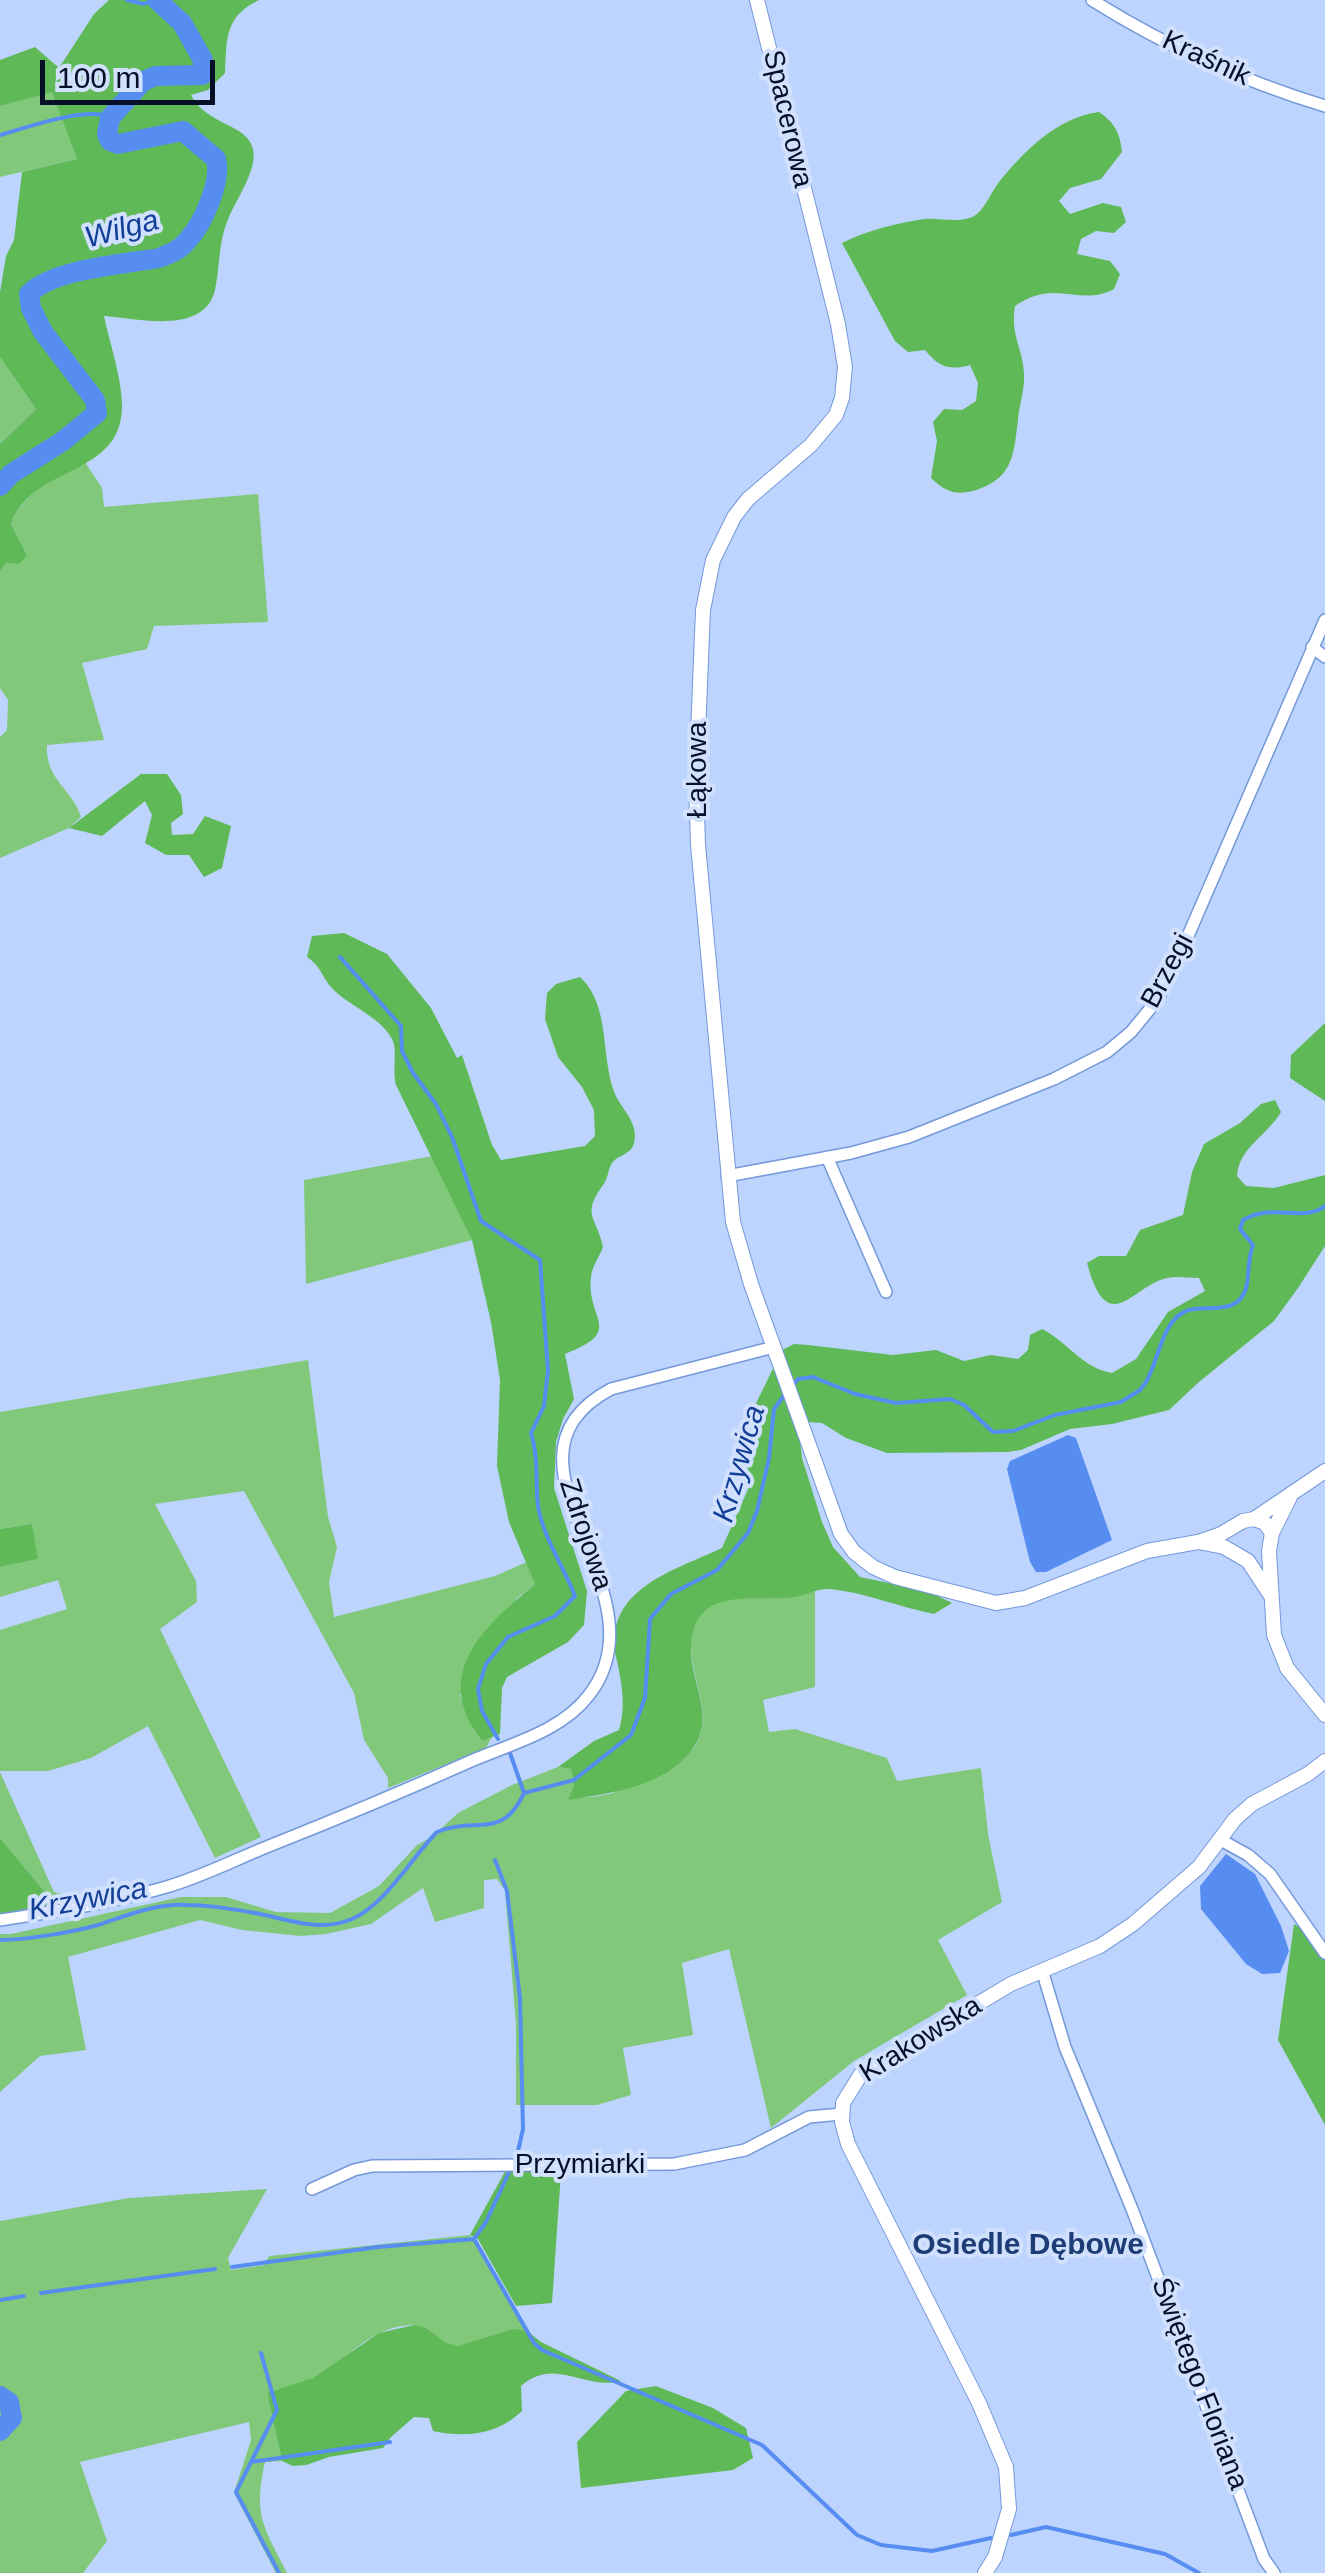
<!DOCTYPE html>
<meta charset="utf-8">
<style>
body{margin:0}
#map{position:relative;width:1325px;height:2573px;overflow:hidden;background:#bdd4fe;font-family:Arial,sans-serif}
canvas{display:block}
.scale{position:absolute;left:40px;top:60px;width:175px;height:45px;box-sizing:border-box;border:5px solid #051028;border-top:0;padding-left:12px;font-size:30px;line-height:35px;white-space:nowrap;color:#051028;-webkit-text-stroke:8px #d1e1fd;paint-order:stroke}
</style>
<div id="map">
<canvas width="1325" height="2573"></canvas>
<div class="scale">100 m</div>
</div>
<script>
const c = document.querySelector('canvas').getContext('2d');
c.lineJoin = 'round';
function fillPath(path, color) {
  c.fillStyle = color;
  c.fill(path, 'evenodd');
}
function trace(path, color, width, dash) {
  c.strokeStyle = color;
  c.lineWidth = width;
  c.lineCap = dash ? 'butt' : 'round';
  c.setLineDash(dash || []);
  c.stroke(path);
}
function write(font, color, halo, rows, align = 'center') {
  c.font = font + ' Arial,sans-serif';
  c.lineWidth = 8;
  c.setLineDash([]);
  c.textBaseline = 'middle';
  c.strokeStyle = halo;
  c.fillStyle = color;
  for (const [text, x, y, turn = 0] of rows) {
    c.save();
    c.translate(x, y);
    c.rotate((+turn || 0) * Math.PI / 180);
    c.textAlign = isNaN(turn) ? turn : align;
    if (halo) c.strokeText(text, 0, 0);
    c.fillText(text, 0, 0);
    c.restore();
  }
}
const green = new Path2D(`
 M52 91 77 159 0 177V106Z
 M0 357 36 409 0 444Z
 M85 462 102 488 104 507 258 494 268 622 154 626 147 649 82 663 104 740 47 745C45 780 72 788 81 817L69 828 0 858V737L7 730 8 700 0 688V571L6 563 27 555 11 524C23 491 57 478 85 462Z
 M433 1156 472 1240 306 1284 304 1180Z
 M308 1360 328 1517 337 1547 329 1582 334 1617 495 1576 529 1561 535 1584 516 1599 460 1695 474 1731 482 1741 492 1737 486 1748 388 1788V1778L364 1740 354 1693 244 1491 155 1504 196 1581 197 1602 160 1629 261 1837 215 1858 148 1726 91 1758 48 1771H0V1630L67 1609 58 1580 0 1597V1567L37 1559 32 1524 0 1529V1412Z
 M815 1590V1687L763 1700 769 1732 795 1729 887 1758 897 1781 981 1768 988 1834 1002 1902 938 1940 967 1995 854 2061 771 2128 729 1949 682 1963 693 2035 623 2048 631 2095 597 2105H516V2024L505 1890 497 1879 484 1880V1908L435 1922 423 1888 371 1924 326 1934 301 1936 242 1930 200 1920 68 1957 86 2050 40 2056 0 2092V1934H11L181 1897H226L276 1912 330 1913 379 1886 417 1845 432 1837 458 1813 512 1785 558 1767 571 1769 574 1785 569 1799C583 1797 602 1797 615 1792 629 1787 643 1777 656 1770 668 1764 686 1758 695 1746 723 1706 663 1642 709 1607 727 1593 790 1593 815 1590Z
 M0 1772 54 1892 66 1895 55 1904 0 1838Z
 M267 2189 228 2258 231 2270 264 2265 269 2256 470 2235 526 2330C499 2328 482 2344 459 2346 441 2348 430 2325 411 2325 368 2327 346 2362 311 2379 297 2386 282 2388 267 2393L282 2461 265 2462C253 2516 263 2525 287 2573H276L234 2493 251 2440 249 2422 80 2462 107 2541 83 2573H0V2221L129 2198Z`);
const forest = new Path2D(`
 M109 0H259C224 17 227 39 225 73L208 90 191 95C207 126 247 123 253 149 258 171 234 202 227 222 218 245 220 267 215 290 204 336 136 318 104 316 110 345 122 377 122 407 121 478 32 464 11 524L27 555 19 564 6 563 0 571V444L36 409 0 357V292L6 256 14 240 22 172 77 159 52 92 0 106V60L35 47 59 68 94 14Z
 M1099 112C1115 123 1120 133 1122 152L1101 179 1070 188 1059 201 1070 214 1103 203 1121 207 1126 222 1114 233 1096 231 1081 239 1077 254 1110 261 1120 274 1114 289C1078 308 1056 277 1015 306 1010 335 1023 348 1024 374 1025 390 1019 405 1018 420 1014 451 1014 477 979 489 958 496 948 494 931 478L937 441 933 422 944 409 962 410 976 401 978 383 970 365C949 371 939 367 925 350L908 352 895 341 842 243C865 231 897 223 924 219 940 217 963 225 977 214 986 206 992 191 999 182 1024 151 1058 117 1099 112Z
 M141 774H167L181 795 183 814 171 823 172 835 193 834 205 816 231 826 222 868 204 877 189 855H166L145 843 152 815 145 801 102 836 69 828Z
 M344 933 387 954 431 1008 457 1058 462 1055 492 1145 501 1160 585 1146 595 1136 594 1110 582 1087 558 1057 545 1019 547 993 556 984 580 977C611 1005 600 1057 615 1094 622 1110 639 1123 634 1143 631 1155 619 1154 612 1163 608 1169 608 1179 603 1185 581 1216 596 1215 603 1247 599 1258 592 1266 591 1277 586 1321 626 1330 565 1354L574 1399 563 1419 556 1442 554 1488 587 1591 584 1625 568 1642 507 1677 502 1688 500 1734 482 1741C430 1673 484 1627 535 1584L509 1522 497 1466 500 1380 491 1322 472 1240 396 1085C392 1070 398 1050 392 1039 380 1016 348 1006 331 987 322 977 320 965 307 957L312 936Z
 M1325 1023V1101L1290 1078 1291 1055Z
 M1275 1100 1281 1112C1267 1136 1239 1147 1237 1176L1246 1186 1274 1188 1325 1175V1246L1298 1288 1274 1321 1199 1382 1169 1410 1112 1424 1070 1429 1021 1450 1007 1452 887 1453 846 1438 822 1423 808 1422 799 1432 802 1458 822 1522 833 1547 860 1577 927 1591 952 1603 934 1614C899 1607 866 1593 831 1589 817 1588 807 1595 794 1597 752 1602 695 1585 691 1645 689 1676 713 1713 697 1742 672 1786 612 1793 568 1800L574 1785 571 1769 558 1767 594 1741 619 1730C626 1706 622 1685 617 1661 600 1590 673 1571 722 1548L749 1487 744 1428 782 1350 794 1344 808 1345 893 1355 936 1350 964 1361 991 1355 1018 1359 1028 1350 1030 1335 1042 1329C1068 1342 1082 1368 1112 1373L1136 1359 1168 1312 1205 1291 1199 1278C1189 1278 1177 1276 1167 1278 1133 1285 1108 1341 1087 1263L1099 1256H1126L1140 1230 1183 1215 1192 1172 1204 1144 1240 1123 1261 1104Z
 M32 1524 38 1559 0 1567V1529Z
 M0 1838 55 1904 0 1914Z
 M1294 1924 1312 1935 1325 1952V2125L1278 2040Z
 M507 2168 561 2172 552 2303 516 2306 478 2239 470 2235Z
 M414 2325 426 2328 446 2343 458 2346 513 2329 526 2330 541 2342 621 2381C584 2391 556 2356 521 2386L522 2411C497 2435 466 2438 433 2431L429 2418 414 2417 391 2437 383 2448 329 2457 306 2465 293 2466 282 2461 267 2393 313 2378 379 2333Z
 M656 2386 713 2408 746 2428 753 2458 733 2470 581 2488 577 2442 626 2391Z`);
const water = new Path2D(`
 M1068 1435 1076 1438 1112 1540 1046 1572H1036L1030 1562 1007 1469 1010 1461Z
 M1226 1854 1255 1874 1281 1926 1289 1951 1280 1973 1262 1974 1246 1964 1201 1909 1200 1886Z`);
const stream = new Path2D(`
 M127 0 144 4 154 0
 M0 135C26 128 88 105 110 118
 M340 957 401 1026 402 1051 413 1073 436 1104 452 1137 481 1221 540 1260 548 1370 544 1406 531 1433C539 1458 535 1481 538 1506 543 1537 564 1567 575 1596L555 1616 508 1637 486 1664 478 1689 482 1711 498 1739
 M792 1386 798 1379 813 1377 855 1394 896 1403 950 1399 964 1405 993 1432 1013 1431 1055 1415 1121 1402 1140 1390 1146 1382C1158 1362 1161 1326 1182 1313 1201 1301 1240 1321 1247 1284 1249 1270 1248 1259 1253 1245L1240 1229 1243 1220C1275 1202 1302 1223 1325 1206
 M510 1753 524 1793
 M524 1793 574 1780 631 1735 645 1698 650 1619 671 1594 717 1570 748 1533 757 1511 769 1458 774 1409 786 1393
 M495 1860 507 1891 520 1998 523 2129 516 2160
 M0 1940C26 1940 73 1932 98 1925 126 1916 156 1903 187 1905 209 1905 233 1909 255 1913 288 1919 319 1933 352 1919 385 1905 412 1857 437 1832 475 1816 502 1841 524 1793
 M474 2239 534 2343 542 2350 762 2445 857 2535 881 2545 932 2551 991 2538
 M232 2267 378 2247 474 2239 486 2222 510 2170
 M41 2293 215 2269
 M0 2300 24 2296
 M261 2353 277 2410 236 2492 279 2573
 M251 2462 390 2442
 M1011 2535 1046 2527 1165 2554 1199 2573`);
const river = new Path2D(`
 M0 486 11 474 63 441 97 413 95 400 43 332 31 308 29 294C52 269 125 264 159 258 169 254 180 250 187 241 203 224 222 181 216 159L183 131 118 144 110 141 107 134 110 118 142 82 155 76 202 75 203 60 182 23 157 0
 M0 2396 9 2402 12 2418 0 2431`);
const minor = new Path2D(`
 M1092 0C1165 46 1243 81 1325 106
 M1312 647 1325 657
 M827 1157 886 1292
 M727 1176 851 1153 909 1137 1054 1079 1107 1052 1131 1032 1158 999 1178 959 1325 620
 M1219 1839 1248 1855 1270 1874 1325 1953
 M0 1920C54 1912 110 1903 163 1888 199 1878 234 1860 269 1846 337 1819 404 1791 471 1761 511 1744 562 1731 589 1695 670 1591 478 1460 611 1389L774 1347
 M1042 1970 1065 2047 1132 2209 1264 2559 1274 2573
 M312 2189 354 2170 372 2166 674 2164 745 2150 809 2117 841 2114`);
const tertiary = new Path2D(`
 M757 0 838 324 845 367 842 398 836 415 811 445 748 499 734 517 713 560 703 610 696 783 698 845 733 1222 751 1284 841 1534 854 1552 873 1567 895 1577 996 1603 1025 1598 1147 1551 1198 1542 1221 1534 1243 1521 1254 1519 1265 1523 1272 1533
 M1290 1497 1272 1533 1269 1551 1274 1635 1287 1668 1325 1715
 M1254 1519 1325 1471
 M1198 1542 1224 1547 1248 1561 1271 1596
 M985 2573 995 2557 1009 2509 1006 2467 979 2403 848 2144 842 2122 843 2103 861 2074 1011 1984 1100 1946 1133 1924 1199 1867 1235 1819 1252 1804 1308 1774 1325 1761`);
const streetNames = [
 ["Kraśnik",1206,59,25],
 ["Spacerowa",787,119,77],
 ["Łąkowa",698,770,-90],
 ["Brzegi",1168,971,-62],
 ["Zdrojowa",585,1535,72],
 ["Krakowska",921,2040,-32],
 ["Przymiarki",580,2165],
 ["Świętego Floriana",1199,2384,69]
];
const waterNames = [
 ["Wilga",122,230,-15],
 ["Krzywica",740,1464,-74],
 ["Krzywica",88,1900,-11]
];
const neighbourhoodNames = [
 ["Osiedle Dębowe",1028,2246]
];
fillPath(green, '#82c87a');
fillPath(forest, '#5fb956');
fillPath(water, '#578cf1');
trace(stream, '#578cf1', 4);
trace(river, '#578cf1', 20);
trace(minor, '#7498da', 14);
trace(tertiary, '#7498da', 16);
trace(minor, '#fff', 11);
trace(tertiary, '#fff', 14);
write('28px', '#051028', '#d1e1fd', streetNames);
write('italic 30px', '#123e97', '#d1e1fd', waterNames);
write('bold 30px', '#1e3c76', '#d1e1fd', neighbourhoodNames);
</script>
